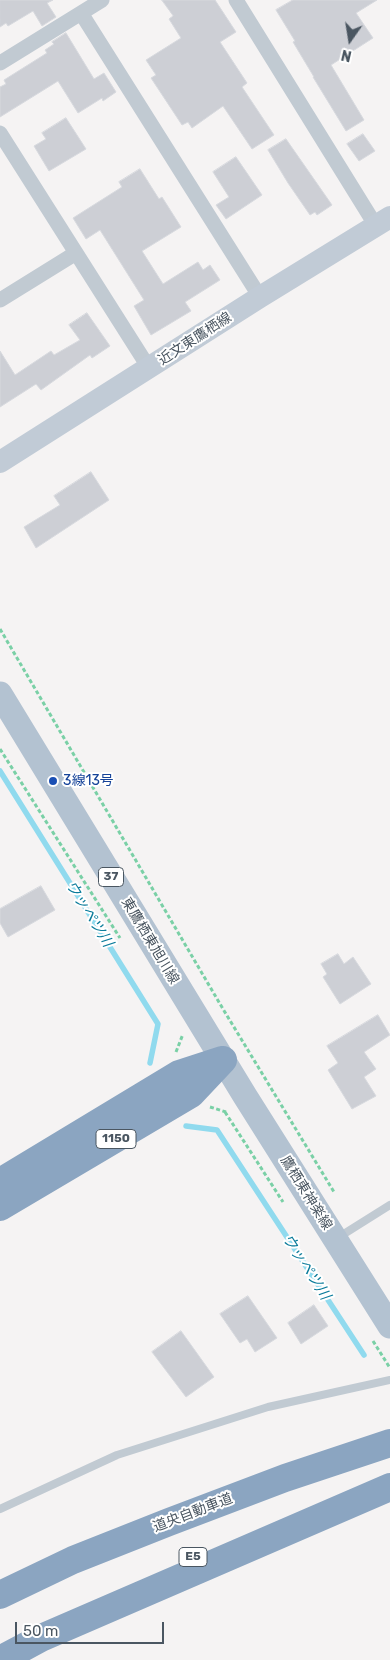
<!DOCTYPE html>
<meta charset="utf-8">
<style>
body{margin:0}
#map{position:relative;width:390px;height:1660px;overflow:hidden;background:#f5f3f3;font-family:Rubik,sans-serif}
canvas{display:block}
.north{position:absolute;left:325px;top:15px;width:50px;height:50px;-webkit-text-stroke:4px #fff;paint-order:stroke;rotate:193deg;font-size:14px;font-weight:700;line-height:20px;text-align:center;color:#4a5661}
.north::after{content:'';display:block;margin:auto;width:18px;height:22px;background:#4a5661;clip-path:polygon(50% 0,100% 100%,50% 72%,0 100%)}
.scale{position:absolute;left:15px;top:1622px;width:149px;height:22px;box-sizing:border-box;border:2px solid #4a5661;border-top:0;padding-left:6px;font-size:15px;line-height:18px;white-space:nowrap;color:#4a5661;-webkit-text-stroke:4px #fff;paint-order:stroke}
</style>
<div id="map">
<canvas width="390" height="1660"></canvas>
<div class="north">N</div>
<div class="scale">50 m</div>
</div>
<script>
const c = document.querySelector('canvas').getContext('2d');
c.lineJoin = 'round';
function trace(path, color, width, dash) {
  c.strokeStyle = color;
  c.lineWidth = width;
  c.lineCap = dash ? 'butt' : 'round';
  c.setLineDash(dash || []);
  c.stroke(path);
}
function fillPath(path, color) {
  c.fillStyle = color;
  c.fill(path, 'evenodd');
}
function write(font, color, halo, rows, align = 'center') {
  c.font = font + ' Rubik,"Noto Sans JP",sans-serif';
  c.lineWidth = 4;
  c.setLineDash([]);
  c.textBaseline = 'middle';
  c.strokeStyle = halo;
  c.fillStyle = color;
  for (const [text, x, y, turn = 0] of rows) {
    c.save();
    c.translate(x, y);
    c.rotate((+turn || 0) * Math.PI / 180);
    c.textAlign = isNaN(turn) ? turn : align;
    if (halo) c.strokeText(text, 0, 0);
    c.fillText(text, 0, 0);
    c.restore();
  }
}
const stream = new Path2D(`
 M0 771 158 1024 150 1063
 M186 1126 217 1130 364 1355`);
const building = new Path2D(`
 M0 0H53L47 3 56 17 42 26 33 11 8 26 6 23 0 27Z
 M162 0H215L236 32 220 42 247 83 242 87 274 135 252 149 223 106 192 128 188 122 182 125 151 78 156 75 146 60 181 38 169 19 173 16Z
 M293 0H377L356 13 373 38 331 65 364 120 346 131 313 77H314L293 42 295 41 276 10Z
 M66 33 94 79 104 73 116 92 103 101 102 98 78 113 58 81 0 117V87L6 84 4 80 47 53 45 50 54 44 52 42Z
 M66 118 86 149 49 171 34 146 46 139 42 133Z
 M363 134 375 151 359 161 347 144Z
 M286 139 332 205 317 215 315 212 310 215 288 183 268 150Z
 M236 157 262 195 226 219 216 205 229 197 213 172Z
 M140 169 159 199 162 197 181 227 142 251 163 284 198 262 203 270 210 265 220 280 185 302 191 311 151 335 134 306 144 300 100 230 86 239 73 218 122 187 119 182Z
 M87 313 110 346 92 358 90 355 41 390 36 384 0 407V351L15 375 51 351 54 355 80 340 69 325Z
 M91 472 109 500 36 548 24 527 60 505 54 496Z
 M41 886 55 910 8 937 0 923V909Z
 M338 954 344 964 353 957 371 984 340 1004 323 977 327 974 321 964Z
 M378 1015 390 1035 364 1052 376 1069 364 1077 376 1096 352 1109 328 1070 338 1063 327 1046Z
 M248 1296 277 1338 255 1352 247 1339 240 1343 220 1314Z
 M314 1305 328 1326 301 1344 288 1323Z
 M181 1331 214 1377 186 1397 152 1352Z`);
const path = new Path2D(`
 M0 629 223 1009 334 1192
 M0 749 120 938
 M176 1052 183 1034
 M210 1107 226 1112
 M225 1112 283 1202
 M373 1341 390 1368`);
const lane = new Path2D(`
 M339 1237 390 1205
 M0 1509 117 1455 268 1407 390 1380`);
const street = new Path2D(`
 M236 0 376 226
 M81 13 260 297
 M0 63 102 0
 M0 133 149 368
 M0 300 76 253`);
const secondary = new Path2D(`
 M0 462 260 297 390 217`);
const primary = new Path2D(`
 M0 694 245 1096 390 1326`);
const highway = new Path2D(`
 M0 1182 179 1074 222 1060
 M0 1207 191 1094 223 1060
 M0 1595 73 1560 169 1522 285 1478 390 1443
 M0 1660 41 1638 390 1487`);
const markers = [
 [53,781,5,"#1a4fb4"]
];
const shields = [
 [111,877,25],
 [116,1139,40],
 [193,1557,28]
];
const shieldNames = [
 ["37",111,877],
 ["1150",116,1139],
 ["E5",193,1557]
];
const streetNames = [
 ["近文東鷹栖線",195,339,-33],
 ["東鷹栖東旭川線",150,941,59],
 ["鷹栖東神楽線",306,1193,58],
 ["道央自動車道",193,1513,-21]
];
const transitNames = [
 ["3線13号",63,781]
];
const waterNames = [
 ["ウッペツ川",89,914,58],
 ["ウッペツ川",306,1267,57]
];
trace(stream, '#90daee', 5.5);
fillPath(building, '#cdcfd5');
trace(building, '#d7d9de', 1);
trace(path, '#7ad0a6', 3, [4, 2.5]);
trace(lane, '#c1cad2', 8);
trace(street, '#c1cad2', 15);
trace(secondary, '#c1cbd6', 22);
trace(primary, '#b3c2d1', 25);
trace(highway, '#8ba5c1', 28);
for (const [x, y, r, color] of markers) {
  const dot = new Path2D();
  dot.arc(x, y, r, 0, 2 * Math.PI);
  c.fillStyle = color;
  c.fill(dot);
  trace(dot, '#fff', 2);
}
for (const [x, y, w] of shields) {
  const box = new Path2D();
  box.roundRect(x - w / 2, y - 9.5, w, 19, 4);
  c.fillStyle = '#fff';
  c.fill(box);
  trace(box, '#4a5661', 1);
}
write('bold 12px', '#4a5661', null, shieldNames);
write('14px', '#4a5661', '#fff', streetNames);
write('14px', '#164399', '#fff', transitNames, 'left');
write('italic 15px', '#0c7c9b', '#fff', waterNames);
</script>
